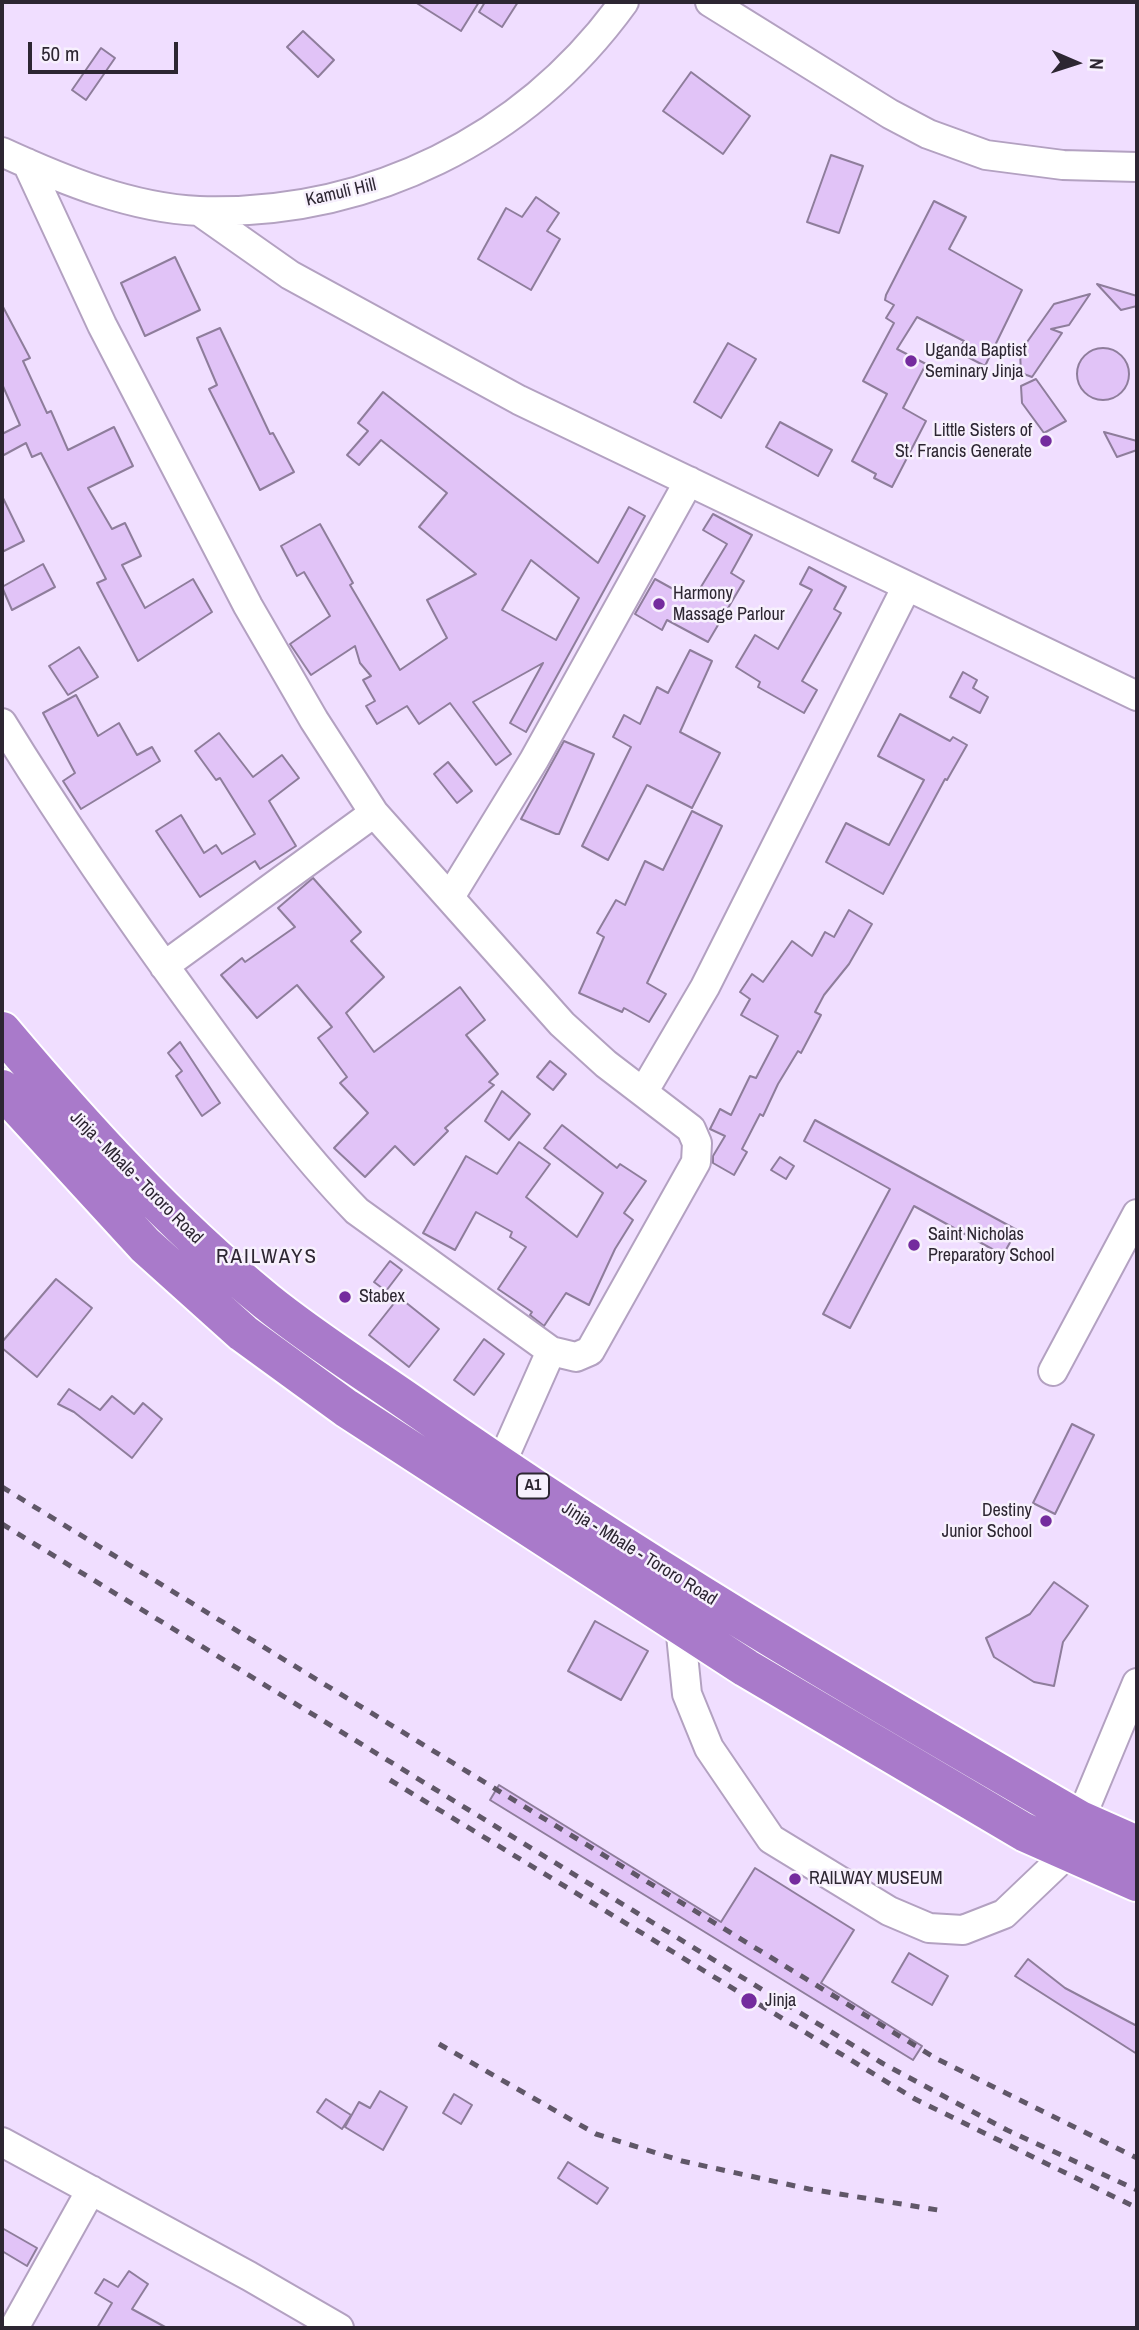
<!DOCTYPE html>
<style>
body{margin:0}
#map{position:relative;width:1139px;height:2330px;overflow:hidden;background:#f0deff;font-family:"Archivo Narrow",sans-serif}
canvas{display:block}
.frame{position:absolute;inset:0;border:4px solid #2d2632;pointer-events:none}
.north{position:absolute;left:1041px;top:28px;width:70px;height:70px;-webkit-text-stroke:5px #f7f0fd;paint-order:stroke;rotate:93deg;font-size:19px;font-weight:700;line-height:28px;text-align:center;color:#2d2632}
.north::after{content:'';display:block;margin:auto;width:24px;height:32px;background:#2d2632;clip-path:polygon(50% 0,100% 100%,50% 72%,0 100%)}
.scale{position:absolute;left:28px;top:42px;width:150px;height:32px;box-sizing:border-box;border:4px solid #2d2632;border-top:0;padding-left:9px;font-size:21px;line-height:24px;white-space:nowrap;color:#2d2632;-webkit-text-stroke:5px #f7f0fd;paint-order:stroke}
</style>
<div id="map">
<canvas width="1139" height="2330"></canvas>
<div class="frame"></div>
<div class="north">N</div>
<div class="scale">50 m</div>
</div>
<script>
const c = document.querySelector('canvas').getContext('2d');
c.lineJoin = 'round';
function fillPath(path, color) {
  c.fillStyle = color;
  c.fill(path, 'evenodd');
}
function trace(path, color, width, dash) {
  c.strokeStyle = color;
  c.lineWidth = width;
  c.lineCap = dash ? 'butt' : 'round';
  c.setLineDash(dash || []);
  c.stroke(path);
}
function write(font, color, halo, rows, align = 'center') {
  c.font = font + ' "Archivo Narrow",sans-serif';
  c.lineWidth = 5;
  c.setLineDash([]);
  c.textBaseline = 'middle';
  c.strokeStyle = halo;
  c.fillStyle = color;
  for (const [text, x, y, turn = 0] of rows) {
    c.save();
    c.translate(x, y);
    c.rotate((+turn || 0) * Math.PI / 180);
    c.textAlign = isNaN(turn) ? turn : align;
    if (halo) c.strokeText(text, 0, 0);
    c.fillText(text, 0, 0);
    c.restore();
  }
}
const building = new Path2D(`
 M415 2H479L461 31Z
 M485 2H518L502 27 479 12Z
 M303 31 334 60 318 77 287 47Z
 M101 48 115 58 86 100 72 90Z
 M691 72 750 116 723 154 663 111Z
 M831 155 863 166 839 233 807 222Z
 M536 197 559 213 547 231 560 239 531 290 478 259 506 208 522 217Z
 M934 201 966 217 949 249 1022 290 985 366 958 352 964 341 917 317 897 349 926 364 903 408 926 421 892 487 874 478 876 474 852 461 887 394 863 381 894 323 886 318 894 305 885 300 886 295Z
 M175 257 200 310 145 336 121 283Z
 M1097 284 1137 296V306L1121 310Z
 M1090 294 1069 325 1051 329 1062 333 1032 377 1021 373 1020 352 1054 304Z
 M2 305 30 358 23 361 47 413 51 411 68 450 114 427 133 466 88 488 112 529 125 523 141 556 122 565 145 608 193 579 212 612 138 661 97 583 106 579 41 453 32 457 26 443 2 456V434L20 425 2 384Z
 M220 328 270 434 273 433 294 472 260 490 209 389 217 385 197 338Z
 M728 343 756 359 721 418 694 402Z
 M1077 374a26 26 0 1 1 52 0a26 26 0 1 1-52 0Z
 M1036 379 1066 421 1044 433 1022 403 1021 386Z
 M383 392 598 563 629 507 645 516 526 732 510 723 543 663 473 702 511 754 496 765 450 703 419 724 407 706 377 724 366 706 375 701 363 680 371 676 360 663 355 646 311 675 290 644 330 616 304 572 297 576 281 546 320 524 353 583 350 585 400 670 447 638 427 600 476 574 419 527 447 493 381 440 359 465 347 455 368 431 358 423ZM531 560 579 598 556 640 502 610Z
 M780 422 832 450 818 476 766 447Z
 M1104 432 1137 441V450L1117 457Z
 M2 496 24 541 2 552Z
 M713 514 752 535 731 573 744 581 708 642 667 620 662 630 635 614 655 579 693 600 727 544 703 530Z
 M43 564 55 587 12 610 2 587Z
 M809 567 846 587 834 609 841 613 802 681 817 690 804 713 758 687 760 682 736 667 755 635 778 649 812 590 800 584Z
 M79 647 98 677 68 695 49 666Z
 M690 650 712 661 680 732 720 753 692 808 647 785 608 860 582 846 631 747 613 737 624 715 640 724 657 687 668 693Z
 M963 672 977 680 973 688 988 697 980 713 950 697Z
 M76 695 98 736 119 723 137 755 152 747 160 761 81 809 63 781 75 773 43 713Z
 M900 714 950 741 953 737 967 745 947 780 945 779 883 894 826 862 846 823 889 845 924 780 878 756Z
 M219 733 253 777 282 755 299 778 269 801 296 846 260 869 255 861 200 897 156 831 181 815 204 853 216 845 222 854 255 834 220 778 216 780 195 751Z
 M564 741 594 754 559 834H556L521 819Z
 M448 762 472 791 457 803 434 774Z
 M692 811 722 826 647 983 666 994 649 1022 624 1008 622 1012 579 993 604 937 597 933 616 900 625 905 645 861 663 870Z
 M313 878 361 932 351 941 384 977 346 1013 374 1052 460 987 485 1020 466 1035 498 1074 489 1082 494 1085 445 1128 448 1131 414 1165 395 1146 365 1177 334 1148 368 1113 340 1083 347 1077 318 1038 332 1027 297 985 257 1018 221 975 242 958 245 962 295 927 278 908Z
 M849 910 872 924 849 964 824 995 815 1012 821 1015 801 1053 798 1051 778 1084 763 1116 760 1114 742 1149 747 1152 734 1175 713 1163V1156L725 1136 710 1129 720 1109 731 1115 750 1076 756 1078 778 1036 741 1015 750 999 740 992 752 974 763 982 792 941 812 956 825 932 834 937Z
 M180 1042 220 1103 202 1116 176 1076 182 1071 168 1053Z
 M550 1061 566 1074 553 1090 537 1077Z
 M502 1091 530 1114 509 1140 485 1121Z
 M815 1120 1017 1230 1003 1255 914 1206 850 1328 823 1314 890 1189 804 1141Z
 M562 1125 617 1168 620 1164 646 1181 624 1213 633 1220 615 1249 589 1305 566 1293 544 1326 530 1315 532 1312 498 1289 526 1247 510 1237 512 1232 476 1212 455 1250 423 1233 466 1156 497 1174 519 1142 550 1164 526 1197 577 1237 603 1193 544 1148Z
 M780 1157 794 1166 786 1179 771 1170Z
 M390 1261 402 1270 386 1291 374 1282Z
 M56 1279 92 1308 37 1377 2 1348V1342Z
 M399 1297 439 1329 409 1367 369 1335Z
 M484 1339 504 1354 474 1395 454 1380Z
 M69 1389 100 1410 112 1396 134 1414 143 1403 162 1419 132 1458 74 1412 58 1404Z
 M1072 1424 1094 1435 1055 1514 1033 1503Z
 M1054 1582 1088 1606 1063 1642 1054 1686 1034 1682 994 1657 986 1638 1030 1614Z
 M595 1621 648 1651 621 1700 568 1671Z
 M499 1785 721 1922 755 1868 854 1930 821 1983 922 2046 913 2060 490 1800Z
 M909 1953 948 1976 932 2005 892 1982Z
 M1028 1959 1065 1988 1137 2026V2054L1015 1976Z
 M380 2091 407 2107 383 2150 345 2127 359 2102 370 2108Z
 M454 2094 472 2105 461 2124 443 2113Z
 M326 2099 351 2115 342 2129 317 2112Z
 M568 2162 608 2188 597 2204 558 2178Z
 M2 2228 37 2248 27 2266 2 2251Z
 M129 2271 148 2284 132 2309 167 2328H97L112 2303 95 2293 104 2279 118 2287Z`);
const minor = new Path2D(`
 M710 2 890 114 928 134 986 155 1063 165 1137 167
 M2 152C63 180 131 208 199 211 369 216 525 139 624 2
 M199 211 290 275 519 400 1137 696
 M2 723C61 819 125 912 192 1004 244 1076 295 1147 357 1211L551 1351 576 1357 590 1351 696 1162 697 1143 691 1129 606 1064 562 1024 374 813 314 720 248 606 102 325 27 163
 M450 897 534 760 689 481
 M164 966 374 813
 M644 1091 705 987 906 588
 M1053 1371 1137 1214
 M500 1466 551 1351
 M680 1625 687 1694 709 1748 771 1839 889 1911 929 1928 963 1930 1004 1914 1069 1852
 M1080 1820 1137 1683
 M2 2142 249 2276 339 2328
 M14 2328 91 2190`);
const highway = new Path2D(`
 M2 1031C83 1127 168 1221 266 1301 314 1340 369 1374 420 1410 632 1559 856 1690 1080 1820L1137 1845
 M2 1089 145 1245 243 1333 346 1408 746 1668 1024 1832 1137 1882`);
const rail = new Path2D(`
 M2 1487 937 2059 1137 2158
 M2 1524 882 2063 1007 2130 1137 2190
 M390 1780 915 2099 1137 2208
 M439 2044 596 2134 682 2161 809 2189 938 2210`);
const markers = [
 [911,361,7,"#742b9e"],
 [1046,441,7,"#742b9e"],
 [659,604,7,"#742b9e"],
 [914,1245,7,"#742b9e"],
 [345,1297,7,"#742b9e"],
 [1046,1521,7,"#742b9e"],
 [795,1879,7,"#742b9e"],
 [749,2001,9,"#742b9e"]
];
const shields = [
 [533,1486,32]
];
const shieldNames = [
 ["A1",533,1486]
];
const streetNames = [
 ["Kamuli Hill",341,193,-13],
 ["Jinja - Mbale - Tororo Road",136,1178,45],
 ["Jinja - Mbale - Tororo Road",639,1554,32]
];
const poiNames = [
 ["Uganda Baptist",925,351],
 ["Seminary Jinja",925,372],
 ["Little Sisters of",1032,431,"right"],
 ["St. Francis Generate",1032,452,"right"],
 ["Harmony",673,594],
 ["Massage Parlour",673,615],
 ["Saint Nicholas",928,1235],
 ["Preparatory School",928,1256],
 ["Stabex",359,1297],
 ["Destiny",1032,1511,"right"],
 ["Junior School",1032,1532,"right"],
 ["RAILWAY MUSEUM",809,1879],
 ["Jinja",765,2001]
];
const quarterNames = [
 ["RAILWAYS",267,1257]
];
fillPath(building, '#e1c3f7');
trace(building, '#8e7d9b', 2);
trace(minor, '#b3a1c1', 32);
trace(highway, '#fff', 42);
trace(minor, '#fff', 28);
trace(highway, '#a97aca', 38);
trace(rail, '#605768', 5, [9, 9]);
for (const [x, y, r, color] of markers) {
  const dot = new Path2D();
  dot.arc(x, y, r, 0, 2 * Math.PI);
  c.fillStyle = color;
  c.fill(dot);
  trace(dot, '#f7f0fd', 2.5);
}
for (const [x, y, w] of shields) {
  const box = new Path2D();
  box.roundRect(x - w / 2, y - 12.5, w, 25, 5);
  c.fillStyle = '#f7f0fd';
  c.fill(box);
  trace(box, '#2d2632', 2);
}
write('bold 16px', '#2d2632', null, shieldNames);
write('18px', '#2d2632', '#f7f0fd', streetNames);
write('18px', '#2d2632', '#f7f0fd', poiNames, 'left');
c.letterSpacing = '2px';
write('21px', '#2d2632', '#f7f0fd', quarterNames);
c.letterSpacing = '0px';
</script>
